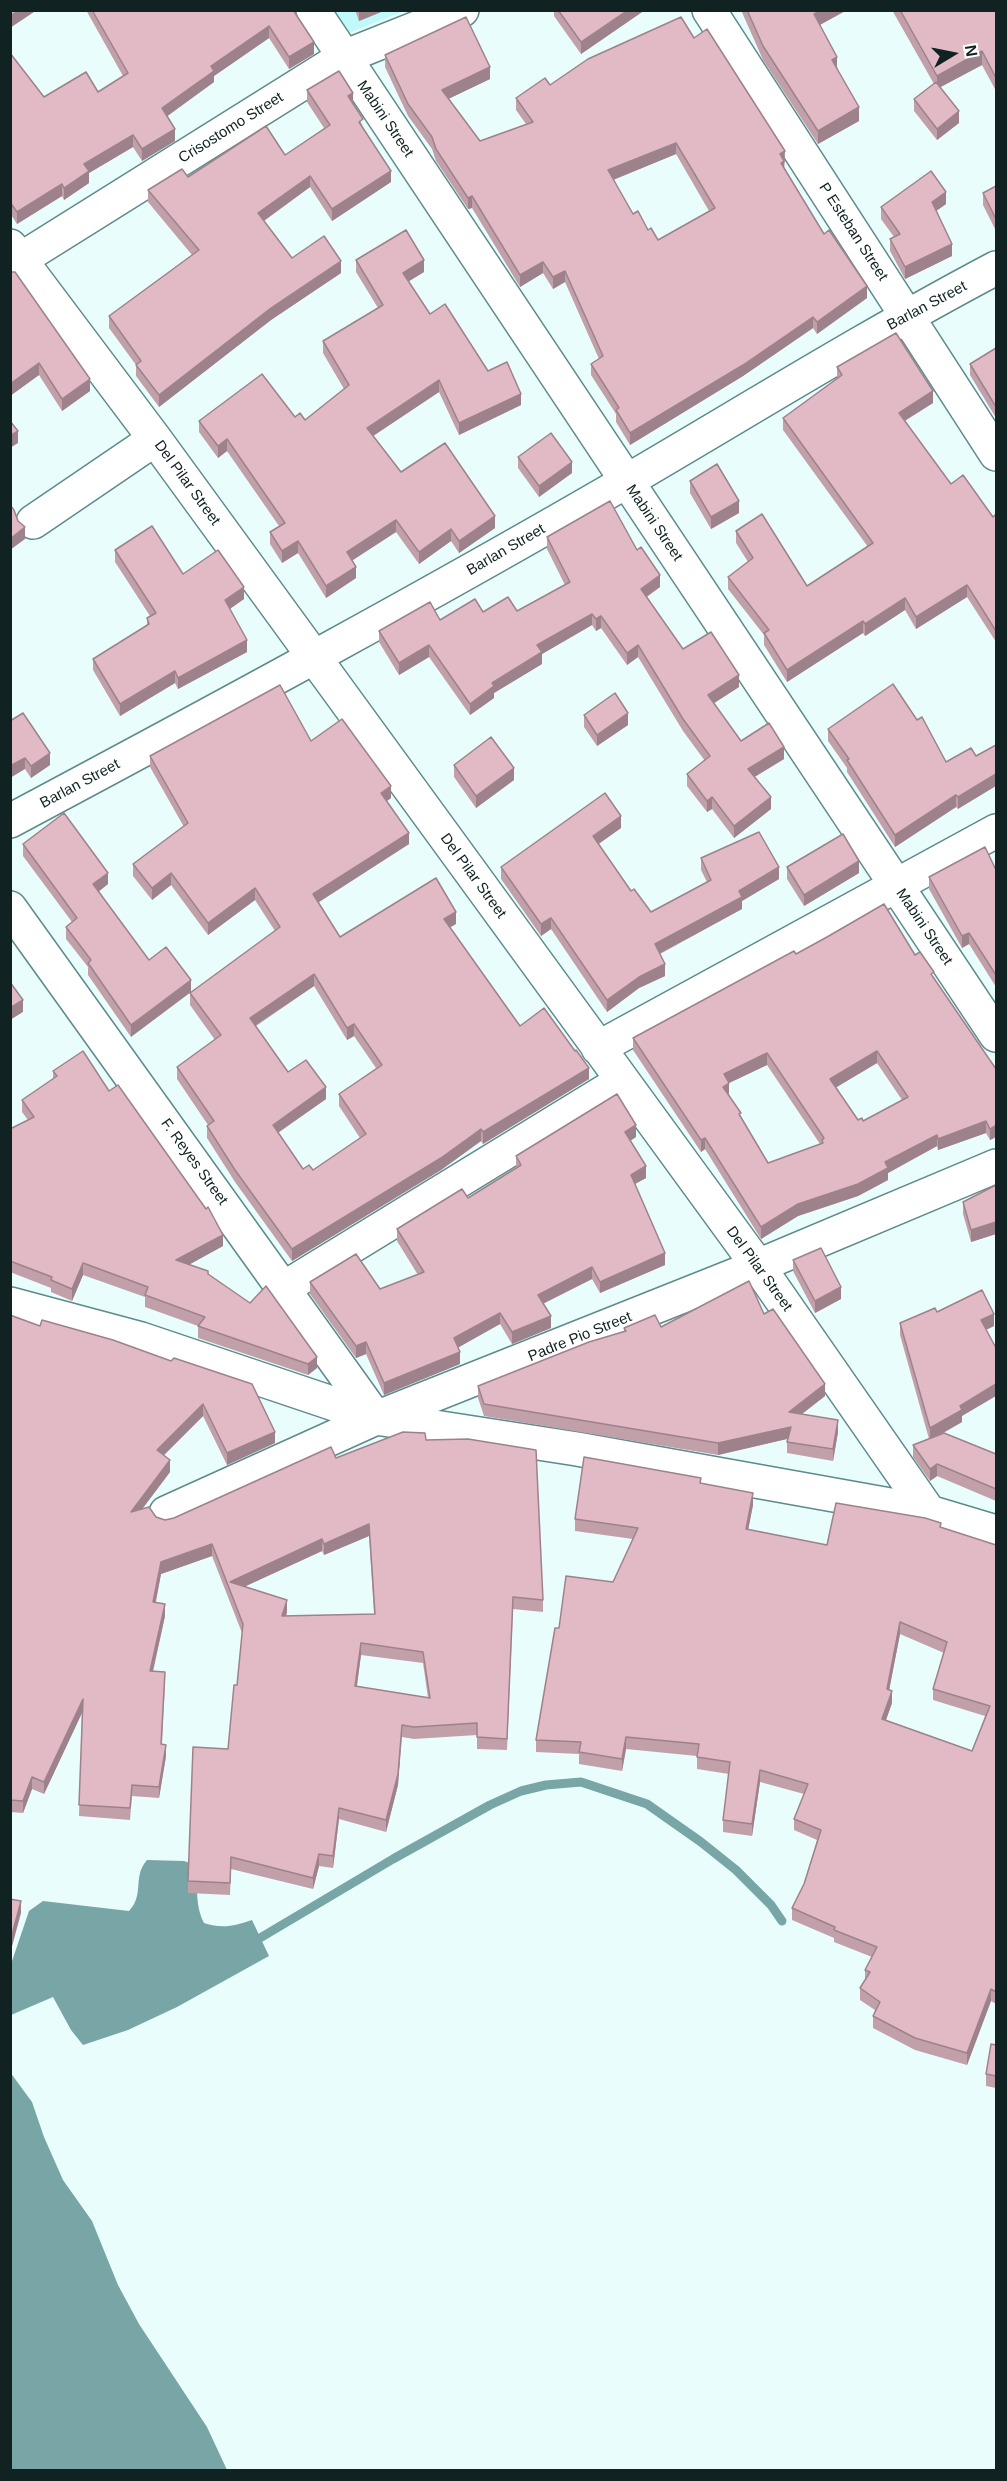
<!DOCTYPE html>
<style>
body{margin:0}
#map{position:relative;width:1007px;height:2481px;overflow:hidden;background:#eafdfd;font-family:Arial,sans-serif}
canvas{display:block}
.frame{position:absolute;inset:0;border:12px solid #102222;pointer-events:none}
.north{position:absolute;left:923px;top:24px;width:60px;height:60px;-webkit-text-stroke:4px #fff;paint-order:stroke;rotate:80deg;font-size:16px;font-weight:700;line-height:24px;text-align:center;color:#102222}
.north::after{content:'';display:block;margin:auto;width:21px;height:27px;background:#102222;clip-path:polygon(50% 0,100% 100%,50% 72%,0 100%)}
</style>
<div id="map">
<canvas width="1007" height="2481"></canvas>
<div class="frame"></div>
<div class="north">N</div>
</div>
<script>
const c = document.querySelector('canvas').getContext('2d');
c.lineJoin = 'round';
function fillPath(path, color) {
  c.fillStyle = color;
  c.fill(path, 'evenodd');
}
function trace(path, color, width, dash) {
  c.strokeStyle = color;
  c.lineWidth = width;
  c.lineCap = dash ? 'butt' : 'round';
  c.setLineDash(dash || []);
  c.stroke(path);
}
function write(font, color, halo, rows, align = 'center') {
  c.font = font + ' Arial,sans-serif';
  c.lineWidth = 4.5;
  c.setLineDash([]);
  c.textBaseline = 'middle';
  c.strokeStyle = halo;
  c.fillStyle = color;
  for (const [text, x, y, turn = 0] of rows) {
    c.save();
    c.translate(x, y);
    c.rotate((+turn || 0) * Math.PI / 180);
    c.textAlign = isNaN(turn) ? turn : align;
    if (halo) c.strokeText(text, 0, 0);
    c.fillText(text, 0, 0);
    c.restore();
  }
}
const built = new Path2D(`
 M327 11H404L351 32 338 29Z`);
const water = new Path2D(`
 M147 1860 184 1861 195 1865C199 1887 194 1903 204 1923 222 1929 235 1926 252 1920L269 1956 177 2007 128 2030 83 2045 71 2030 53 1997 11 2015V1964L29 1911 43 1901 129 1911C145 1894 132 1877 147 1860Z
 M10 2072 32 2102 44 2137 63 2180 92 2221 118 2285 139 2324 207 2427 227 2470H11Z`);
const stream = new Path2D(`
 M260 1938 393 1859 490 1805 521 1791 546 1785 581 1782 647 1804 701 1842 736 1870 771 1905 782 1921`);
const minor = new Path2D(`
 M313 10 996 1035
 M709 10 996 454
 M10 246 155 439 758 1266 929 1512
 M10 266 344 57 462 10
 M33 522 155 439
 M10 821C218 710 424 599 627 481 750 409 871 334 996 268
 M10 908 376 1418
 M598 1048 996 831
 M284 1288 622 1081
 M10 1304 141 1339 376 1418 577 1449 929 1512 996 1532
 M166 1513 376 1418 758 1266 996 1166`);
const wall = new Path2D(`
 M86 10H293L314 54 289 69 269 38 214 76V82L167 116 175 141 142 161 133 147 89 173V183L64 200 62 196 17 224 10 213V53L44 97 98 92 123 76Z
 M355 10H386L359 21Z
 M554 10H645L581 54 554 16Z
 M741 10H847L820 25 859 121 818 144 763 60Z
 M892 10H996V91L982 65 940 87 959 123 937 140 914 111V99L934 84Z
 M694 38 785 162 784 163V168L824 234 867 298 817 334 813 328 743 376 630 445 616 422V414L591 375V364L599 359 565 282 553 289 543 273 520 287 472 208 468 209 436 161 432 149 408 116 385 67V55L490 79 448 99 480 141 526 124 516 110V98L550 85ZM676 154 709 211 658 240 633 214 613 180Z
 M307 90 353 105 363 127 391 182 332 221 310 187 264 221 292 258 341 273 271 320 159 407 136 376V365L109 328V316L192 255 148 202V190L188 177 285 155 324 128 307 102Z
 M996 186V231L983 205V193Z
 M946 204 936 211 952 256 905 279 890 251V239L894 237 881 219V207Z
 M356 260 424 272 408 281 430 314 488 371 521 405 459 435 439 392 373 436 401 472 495 528 459 553 451 541 419 564 396 532 352 560 356 578 326 598 298 553 282 563 270 544V532L279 526 227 451 218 458 199 432V421L295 417 305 420 344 389 323 353V341L378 308 356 272Z
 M10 272 90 391 62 411 39 375 10 396Z
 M996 348V418L970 375V364Z
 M837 367 933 403 905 421 951 484 993 517 996 514V642L967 597 916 629 905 610 865 636 863 633 787 682 764 645V635L728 589V577L748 562 736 543V531L807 586 868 547 783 430V418L837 378Z
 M518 457 572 473 539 497 518 468Z
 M690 481 739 513 711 529 690 493Z
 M547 537 637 550 660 587 647 597 683 649 739 687 714 703 741 741 784 759 754 777 771 809 734 838 712 809 707 812 687 786V774L705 761 683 731 638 657 627 665 601 628 596 631 592 625 542 654V664L494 693V698L470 715 429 657 399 675 379 642V631L483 612 517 611 565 585 547 549Z
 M115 550 183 574 244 599 230 609 247 652 178 689 175 683 120 716 93 670V659L147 625V618L150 616 115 562Z
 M584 715 628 725 597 746 584 727Z
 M917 720 946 762 976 756 958 809 956 807 895 847 847 772V768L828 741V729Z
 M10 721 50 765 31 778 25 769Z
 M311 741 391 798 387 801 409 844 318 902 340 937 456 924 450 927 520 1026 589 1079 483 1144 481 1141 441 1170 292 1261 235 1182 207 1138V1126L208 1125 177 1079V1067L215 1040 190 1005V993L275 931 255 900 208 935 171 885 152 900 133 876V864L184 827 150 767V756ZM314 986 347 1040 354 1036 376 1068 339 1094V1106L360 1138 313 1170 303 1169 278 1133 326 1099 288 1072 256 1026Z
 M454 765 514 780 476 808 454 777Z
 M621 828 598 844 631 891 651 912 707 882 701 870V858L779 879 742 901V909L660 954 665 976 639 988 607 1012 551 929 541 936 501 879V867Z
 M23 844 108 884 98 892 149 960 131 1037 88 975V967L66 939V927L72 922 23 856Z
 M787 867 859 873 804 906 787 879Z
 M996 870V987L969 944 962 948 929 889V877Z
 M796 954 915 955 996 1069V1137L990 1140 986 1133 938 1150 937 1146 888 1173V1180L858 1196 798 1216 761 1239 705 1149 701 1152 633 1050V1038ZM877 1063 902 1100 863 1121 858 1120 835 1088ZM767 1065 820 1144 768 1163 741 1118 729 1095V1083Z
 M53 1071 109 1091 223 1246 189 1264 208 1274 317 1368 308 1375 198 1338V1326L145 1307V1297L83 1275 72 1301 51 1292V1288L10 1272V1129L28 1120 22 1112V1100L53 1079Z
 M636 1137 630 1141 646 1178 635 1184 665 1265 600 1293 592 1279 543 1304 551 1328 512 1344 500 1324 458 1347 460 1364 384 1395 366 1354 356 1358 310 1294V1282L380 1289 418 1275 397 1241V1229L468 1198 516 1168V1156Z
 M996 1185V1234L971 1242 963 1214V1202Z
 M793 1260 841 1299 815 1313 793 1271Z
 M937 1312 994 1326 986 1330 962 1416V1422L940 1435 996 1454V1501L937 1476 930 1481 913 1457V1445L929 1439 900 1335V1323Z
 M764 1314 825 1396 802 1414 838 1432 833 1461 787 1453V1439L718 1455 484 1416 478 1398V1386L624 1331V1328L661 1327Z
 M10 1315 40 1326 113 1340 275 1443 227 1465 203 1416 164 1455 170 1472 142 1509 156 1517 165 1520 174 1518 336 1458 426 1440 543 1600V1612L513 1609 507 1750 477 1749V1735L414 1739 402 1737 398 1785 386 1832 339 1819 333 1868 319 1866 313 1889 231 1869 230 1895 188 1893V1881L228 1749 237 1685 242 1633 212 1556 161 1574 156 1602 165 1616 153 1672 165 1684 162 1744 166 1756 159 1798 132 1796 130 1820 79 1816 82 1712 44 1794 32 1789 23 1813 10 1812ZM369 1536 374 1614 286 1616 287 1612 245 1586 322 1551 324 1555ZM361 1655 423 1663 428 1698 357 1686Z
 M701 1483 753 1505 748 1529 827 1545 941 1527 996 1545V2004L991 2001 967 2065 915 2050 873 2028V2016L875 2010 860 2000V1988L865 1980V1970L872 1957 834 1942V1938L792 1920V1908L804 1884 817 1840 794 1830V1819L804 1794 760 1782 752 1836 723 1832V1820L729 1774 697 1769V1756L626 1749 622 1771 579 1764V1754L536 1752V1740L559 1628 613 1582 633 1539 575 1531V1519ZM900 1634 944 1653 933 1689V1700L985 1716 972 1751 886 1720 892 1703 889 1690Z
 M996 2045V2088L986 2086V2074Z`);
const shadedWall = new Path2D(`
 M19 10H37L10 28V16Z
 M359 10H386L359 21Z
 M628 10H645L581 54V42Z
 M822 10H847L814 28V14Z
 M269 26V38L214 76V82L162 120V108L211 66Z
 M314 42V54L289 69V57Z
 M982 51V65L937 89V76Z
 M837 57V70L832 60Z
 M490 67V79L442 102V90Z
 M353 93V104L348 96Z
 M859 107V121L818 144V131Z
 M959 111V123L937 140V129Z
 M175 129V141L142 161V149Z
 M133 135V147L89 173V183L64 200V188L84 164Z
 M676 143V154L608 182V170Z
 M785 151 784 173 781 174 780 154Z
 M391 171V182L332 221V209Z
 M310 176V187L258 225V213Z
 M62 184V196L17 224V212Z
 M946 192V204L932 214V202Z
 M472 196V208L468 209V198Z
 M952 244V256L905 279V267Z
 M424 260V272L403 285V273Z
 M341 261V273L271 320 159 407V395L271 308Z
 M543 262V273L520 287V275Z
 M565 271V282L553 289V277Z
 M867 286V298L817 334V322Z
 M813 317V328L743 376 630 445V433Z
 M39 363V375L10 396V384Z
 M90 379V391L62 411V399Z
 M439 380V392L367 440V428Z
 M933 391V403L899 424V413Z
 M521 394V405L459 435V423Z
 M18 431V443L10 448V436Z
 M227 439V451L218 458V446Z
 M572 462V473L539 497V486Z
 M739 501V513L711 529V517Z
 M495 516V528L459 553V541Z
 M396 520V532L347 564V552Z
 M25 527V539L10 550V539Z
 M451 529V541L419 564V552Z
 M298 541V553L282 563V551Z
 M356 567V578L326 598V586Z
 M660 575V587L641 600V589Z
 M967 585V597L916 629V617Z
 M244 587V599L225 612V600Z
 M905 598V610L865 636V624Z
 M592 614V625L542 654V664L494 693V698L470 715V704L492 683 537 645Z
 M601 616V628L596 631V619Z
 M863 621V633L787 682V670Z
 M247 640V652L178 689V678Z
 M429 645V657L399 675V663Z
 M638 645V657L627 665V653Z
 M175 671V683L120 716V704Z
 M739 675V687L708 707V695Z
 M628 713V725L597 746V735Z
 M784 747V759L748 781V769Z
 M50 753V765L31 778V766Z
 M25 758V769L10 778V766Z
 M514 768V780L476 808V796Z
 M996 774V786L958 809V797Z
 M391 786V798L381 805V793Z
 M956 795V807L895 847V835Z
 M712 797V809L707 812V801Z
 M771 797V809L734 838V826Z
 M621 816V828L593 848V836Z
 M409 833V844L313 906V894Z
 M859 861V873L804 906V895Z
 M779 867V879L742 901V909L655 956V944L739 891Z
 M108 873V884L93 896V884Z
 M171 873V885L152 900V888Z
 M255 888V900L208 935V923Z
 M456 912V924L444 931V919Z
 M551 918V929L541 936V924Z
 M969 933V944L962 948V936Z
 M665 964V976L639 988 607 1012V1000L639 977Z
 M314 974V986L250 1029V1018Z
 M191 980V992L131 1037V1025Z
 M23 1000V1012L10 1020V1008Z
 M354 1024V1036L347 1040V1028Z
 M877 1051V1063L830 1091V1079Z
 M767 1053V1065L729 1083V1095L723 1099 724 1074Z
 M589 1068V1079L483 1144V1132Z
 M326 1087V1099L273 1136V1125Z
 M986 1121V1133L938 1150V1139Z
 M636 1125V1137L625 1144V1132Z
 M996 1125V1137L990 1140V1129Z
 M481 1129V1141L441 1170 292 1261V1249Z
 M937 1135V1146L888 1173V1180L858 1196 798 1216 761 1239V1227L798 1204 885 1162Z
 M705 1138V1149L701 1152V1140Z
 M646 1166V1178L631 1186V1175Z
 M996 1222V1234L971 1242V1230Z
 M223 1235V1246L176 1272V1260Z
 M665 1253V1265L600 1293V1282Z
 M83 1263V1275L72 1301V1289Z
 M592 1267V1279L538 1306V1295Z
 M841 1287V1299L815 1313V1301Z
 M500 1313V1324L454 1350V1338Z
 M994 1314V1326L981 1332V1320Z
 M551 1316V1328L512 1344V1332Z
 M366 1342V1354L356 1358V1346Z
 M460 1352V1364L384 1395V1383Z
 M317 1357V1368L308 1375V1364Z
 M825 1384V1396L789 1424V1412Z
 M996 1384V1396L962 1416V1422L930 1440V1428L960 1406Z
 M203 1404V1416L157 1462V1450Z
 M838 1420V1432L833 1461V1449Z
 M791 1427V1438L718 1455V1443Z
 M275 1432V1443L227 1465V1453Z
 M170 1460V1472L131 1524V1512Z
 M937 1464V1476L930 1481V1469Z
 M753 1493V1505L746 1541V1529Z
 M369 1524V1536L324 1555V1544Z
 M322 1539V1551L231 1593 230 1582Z
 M212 1544V1556L161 1574 153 1614V1602L161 1562Z
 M287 1600V1612L282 1628V1616Z
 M165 1604V1616L150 1683V1671Z
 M900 1622V1634L887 1701V1689Z
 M361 1643V1655L355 1698V1686Z
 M892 1691V1703L882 1731V1719Z
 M83 1699V1711L44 1794V1782Z
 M402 1725 398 1785 386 1832V1820Z
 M626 1737V1749L622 1771V1759Z
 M166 1745V1756L159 1798V1787Z
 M760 1770V1782L752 1836V1824Z
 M32 1777V1789L23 1813V1801Z
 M339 1808V1819L333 1868V1856Z
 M319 1854V1866L313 1889V1878Z
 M21 1901V1913L10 1954V1942Z
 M991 1989V2001L967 2065V2053Z`);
const building = new Path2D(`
 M10 10H19L10 16Z
 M92 10H293L314 42 289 57 269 26 211 66 214 71 162 108 175 129 142 149 133 135 84 164 89 171 64 188 62 184 17 212 10 202V53L44 97 86 72 98 92 128 73Z
 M558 10H628L581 42Z
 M747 10H822L814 14 837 57 832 60 859 107 818 131 763 46Z
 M900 10H996V78L982 51 937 76Z
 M466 17 490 67 442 90 480 141 533 122 516 98 545 78 550 85 588 59 681 17 694 38 707 29 785 151 780 154 784 161 781 163 824 234 829 230 867 286 817 322 813 317 743 365 630 433 616 410 619 408 591 364 603 356 565 271 553 277 543 262 520 275 472 196 468 198 436 149 432 137 408 104 385 55ZM676 143 715 208 658 240 651 228 648 230 638 211 633 214 608 170Z
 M339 71 353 93 348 96 363 119 359 122 391 171 332 209 310 176 258 213 292 258 324 236 341 261 271 308 159 395 136 365 141 361 109 316 199 250 148 190 182 169 188 177 266 126 285 155 330 125 307 90Z
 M936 82 959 111 937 129 914 99Z
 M931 171 946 192 932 202 952 244 905 267 890 239 900 234 881 207Z
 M996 186V219L983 193Z
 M406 230 424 260 403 273 430 314 445 304 488 371 507 362 521 394 459 423 439 380 367 428 401 472 445 443 495 516 459 541 451 529 419 552 396 520 347 552 356 567 326 586 298 541 282 551 270 532 285 523 227 439 218 446 199 421 262 374 295 417 300 413 305 420 349 385 323 341 383 305 356 260Z
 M10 272H15L90 379 62 399 39 363 10 384Z
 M896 333 933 391 899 413 951 484 963 475 993 517 996 514V631L967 585 916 617 905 598 865 624 863 621 787 670 764 633 769 630 728 577 753 558 736 531 762 514 807 586 873 543 783 418 842 375 837 367Z
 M996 348V407L970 364Z
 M10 421 18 431 10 436Z
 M551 433 572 462 539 486 518 457Z
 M717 464 739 501 711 517 690 481Z
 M610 501 637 550 641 547 660 575 641 589 683 649 711 632 739 675 708 695 741 741 769 723 784 747 748 769 771 797 734 826 712 797 707 801 687 774 710 756 683 719 638 645 627 653 601 616 596 619 592 614 537 645 542 652 492 683 494 686 470 704 429 645 399 663 379 631 430 602 440 620 475 599 483 612 508 597 517 611 570 582 547 537Z
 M10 505 14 510 18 521 25 527 10 539Z
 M152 526 183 574 218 550 244 587 225 600 247 640 178 678 175 671 120 704 93 659 149 624 147 618 156 613 115 550Z
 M893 684 917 720 922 717 946 762 971 748 976 756 996 745V774L958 797 956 795 895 835 847 760 849 759 828 729Z
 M280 685 311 741 342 719 391 786 381 793 409 833 313 894 340 937 436 878 456 912 444 919 520 1026 544 1008 575 1051 576 1050 589 1068 483 1132 481 1129 441 1158 292 1249 235 1170 207 1126 214 1121 177 1067 221 1035 190 993 280 927 255 888 208 923 171 873 152 888 133 864 188 823 150 756ZM314 974 347 1028 354 1024 382 1065 339 1094 366 1134 313 1170 309 1165 303 1169 273 1125 326 1087 306 1060 288 1072 250 1018Z
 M615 693 628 713 597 735 584 715Z
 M23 713 50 753 31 766 25 758 10 766V721Z
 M491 737 514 768 476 796 454 765Z
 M605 793 621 816 593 836 631 891 634 889 651 912 711 880 701 858 759 832 779 867 739 891 742 897 655 944 665 964 639 977 607 1000 551 918 541 924 501 867Z
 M64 813 108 873 93 884 149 960 166 947 191 980 131 1025 88 963 91 960 66 927 77 918 23 844Z
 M843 834 859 861 804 895 787 867Z
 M985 847 996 870V975L969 933 962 936 929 877Z
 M884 904 915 955 920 952 934 972 931 974 996 1069V1125L990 1129 986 1121 938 1139 937 1135 885 1162 888 1168 858 1184 798 1204 761 1227 705 1138 701 1140 633 1038 794 951 796 954 827 937ZM877 1051 908 1097 863 1121 862 1118 858 1120 830 1079ZM767 1053 824 1138 822 1140 823 1143 768 1163 739 1114 741 1113 723 1087 729 1083 724 1074Z
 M10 982 23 1000 10 1008Z
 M83 1051 109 1091 118 1085 206 1209 208 1207 223 1235 176 1260 208 1271V1274L250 1303 266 1286 317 1357 308 1364 198 1326 205 1317 145 1295 148 1287 83 1263 72 1289 51 1280 52 1277 10 1261V1129L34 1117 22 1100 57 1076 53 1071Z
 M617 1094 636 1125 625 1132 646 1166 631 1175 665 1253 600 1282 592 1267 538 1295 551 1316 512 1332 500 1313 454 1338 460 1352 384 1383 366 1342 356 1346 310 1282 356 1254 380 1289 424 1272 397 1229 462 1189 468 1198 521 1165 516 1156Z
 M996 1185V1222L971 1230 963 1202Z
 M821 1248 841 1287 815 1301 793 1260Z
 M749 1281 764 1314 773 1309 825 1384 789 1412 838 1420 833 1449 787 1442 791 1427 718 1443 484 1404 478 1386 589 1342 626 1331 624 1328 655 1315 661 1327Z
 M982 1290 994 1314 981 1320 996 1348V1384L960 1406 962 1410 930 1428 900 1323 935 1308 937 1312Z
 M10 1315 40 1326 42 1320 113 1340 171 1361 174 1358 252 1384 275 1432 227 1453 203 1404 157 1450 170 1460 131 1512 149 1507 156 1517 165 1520 174 1518 331 1447 336 1458 403 1432 425 1433 426 1440 468 1439 536 1450 543 1600 513 1597 507 1739 477 1737V1723L414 1727 402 1725 398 1774 386 1820 339 1808 333 1856 319 1854 313 1878 231 1857 230 1883 188 1881 193 1747 228 1749 234 1685H237L243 1624 212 1544 161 1562 153 1602 165 1604 150 1671 165 1672 161 1744 166 1745 159 1787 132 1785 130 1808 79 1805 83 1699 44 1782 32 1777 23 1801 10 1800ZM369 1524 375 1614 282 1616 287 1600 230 1582 322 1539 324 1544ZM361 1643 423 1652 430 1698 355 1686Z
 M944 1433 996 1454V1489L937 1464 930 1469 913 1445Z
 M584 1457 701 1478 700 1483 753 1493 746 1529 827 1545 836 1503 925 1518 941 1523 940 1527 996 1545V1992L991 1989 967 2053 915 2038 873 2016 880 2002 860 1988 870 1972 865 1970 877 1947 834 1930 835 1927 792 1908 804 1884 821 1830 794 1819 808 1784 760 1770 752 1824 723 1820 730 1762 697 1757 699 1744 626 1737 622 1759 579 1752 581 1742 536 1740 555 1628H559L566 1576 613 1582 638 1528 575 1519ZM900 1622 947 1642 933 1689 990 1706 972 1751 882 1719 892 1691 887 1689Z
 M10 1899 21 1901 10 1942Z
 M991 2044 996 2045V2076L986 2074Z`);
const streetNames = [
 ["Mabini Street",385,119,56],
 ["Crisostomo Street",231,128,-32],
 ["P Esteban Street",853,232,57],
 ["Barlan Street",927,306,-28],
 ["Del Pilar Street",187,483,54],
 ["Mabini Street",654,523,56],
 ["Barlan Street",506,550,-30],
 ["Barlan Street",80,784,-28],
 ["Del Pilar Street",473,876,54],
 ["Mabini Street",924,927,56],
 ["F. Reyes Street",194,1162,54],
 ["Del Pilar Street",759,1269,54],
 ["Padre Pio Street",580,1337,-22]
];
fillPath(built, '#bff9fa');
fillPath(water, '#78a5a5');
trace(stream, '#78a5a5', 9);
trace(minor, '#5e8a8b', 36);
trace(minor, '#fff', 33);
fillPath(wall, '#c2a0aa');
fillPath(shadedWall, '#9e828b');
fillPath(building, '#e1bac6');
trace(building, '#9e828b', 1.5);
write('15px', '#102222', '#fff', streetNames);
</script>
